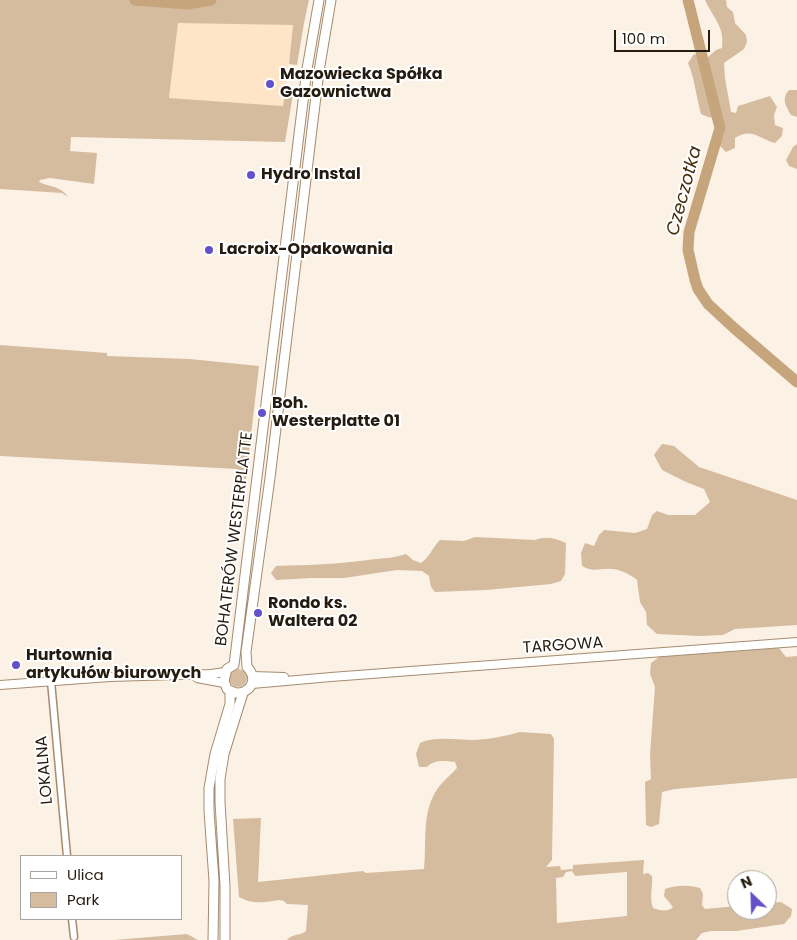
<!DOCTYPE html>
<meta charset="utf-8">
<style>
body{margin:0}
#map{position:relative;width:797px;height:940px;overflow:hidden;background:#fcf1e5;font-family:Poppins,sans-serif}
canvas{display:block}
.legend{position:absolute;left:20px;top:855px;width:162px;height:65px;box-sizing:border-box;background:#fff;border:1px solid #a8a49f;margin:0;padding:6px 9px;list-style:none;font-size:15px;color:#251b10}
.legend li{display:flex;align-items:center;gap:10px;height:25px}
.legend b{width:25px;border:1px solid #a8a49f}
.north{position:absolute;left:727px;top:870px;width:50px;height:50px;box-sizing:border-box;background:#fff;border:1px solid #a8a49f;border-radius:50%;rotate:336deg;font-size:14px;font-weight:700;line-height:20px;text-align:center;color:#251b10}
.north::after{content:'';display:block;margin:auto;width:18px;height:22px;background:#6351ca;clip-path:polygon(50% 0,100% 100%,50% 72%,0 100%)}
.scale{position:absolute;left:614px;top:30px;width:96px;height:22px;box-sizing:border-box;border:2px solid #251b10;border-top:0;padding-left:6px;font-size:15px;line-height:18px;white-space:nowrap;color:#251b10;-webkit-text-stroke:4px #fff;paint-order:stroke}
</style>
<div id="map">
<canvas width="797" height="940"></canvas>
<ul class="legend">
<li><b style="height:6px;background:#fff"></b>Ulica</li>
<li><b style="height:14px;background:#d5bc9f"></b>Park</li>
</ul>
<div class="north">N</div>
<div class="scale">100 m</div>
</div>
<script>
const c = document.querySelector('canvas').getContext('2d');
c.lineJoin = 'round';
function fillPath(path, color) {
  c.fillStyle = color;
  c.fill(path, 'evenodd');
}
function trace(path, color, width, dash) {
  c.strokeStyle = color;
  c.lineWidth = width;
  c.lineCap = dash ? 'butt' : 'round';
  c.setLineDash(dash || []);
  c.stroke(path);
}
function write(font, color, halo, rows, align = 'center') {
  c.font = font + ' Poppins,sans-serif';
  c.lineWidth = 4;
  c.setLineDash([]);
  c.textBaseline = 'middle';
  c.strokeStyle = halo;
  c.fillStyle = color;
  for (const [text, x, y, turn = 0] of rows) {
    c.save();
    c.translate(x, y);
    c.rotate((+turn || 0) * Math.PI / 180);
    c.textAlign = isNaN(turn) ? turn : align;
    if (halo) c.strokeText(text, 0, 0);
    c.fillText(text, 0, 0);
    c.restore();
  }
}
const built = new Path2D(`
 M178 22 294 25 283 106 169 98Z`);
const green = new Path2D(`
 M0 0H309L304 23 297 65 289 64 293 25 178 23 169 98 283 106 285 91 290 92 291 88H294L285 142 71 137 70 151 97 153 94 184 50 178 40 180 39 182C50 187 61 186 68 197L62 193 0 189Z
 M705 0H726L727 7 733 12 735 23 746 35 747 42 744 49 724 63 725 78 731 112 736 113 738 106 770 96 777 107 774 115 775 125 783 128 782 136 775 143C759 139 752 127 735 138V148L726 152 719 145C725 136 725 130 722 120L708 117 701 114C696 96 695 80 688 63L694 54 707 58 716 50 722 48C725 26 713 18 705 0Z
 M789 90H797V117L791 115C786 106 781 99 789 90Z
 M797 144V169L789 166 786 160 793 147Z
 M0 345 107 353V356L190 359 259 366 246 479H237V469L0 456Z
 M662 444 674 446 699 467 797 500V625L735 629 723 635 700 636 657 634 647 625 646 612 640 602 637 580C628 573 617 568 606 569 594 569 593 572 582 566L581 553 585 543 594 546 599 535 604 530 635 533 647 529 652 515 657 511 668 515H695L710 502 704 489 686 482 662 470 654 455Z
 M475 537 535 540C546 536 555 538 566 543L565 574 561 581 551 584 486 590 435 592 431 587 429 576 422 571 397 570 344 578H311L276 580 271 573 276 566C310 565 342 564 375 559 387 558 394 558 406 554L413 560 421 563C429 558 433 547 440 540L464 541Z
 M779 648 786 657 797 656V778L675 789 662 792 659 824 651 827 646 825 645 782 651 779 650 754 655 687 650 674 651 663 659 657Z
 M229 678a9 9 0 1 1 18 0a9 9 0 1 1-18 0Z
 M520 732 551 734 554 739 552 860 546 867 560 866 561 870 573 869V865L644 860 643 874 648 873 652 876C653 887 649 897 653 908 659 910 667 913 673 907L664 896 665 889C677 885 688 885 700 888L703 894 702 905 705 909 737 906V910H767V903L781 902 792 909 791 916 784 924 736 931H711L702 933 696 940H287C293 933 301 936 306 931L308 905 287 904 284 901 280 900C266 902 253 905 239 897L233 819 261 818 258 882 363 871 366 873 424 869C427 841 421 812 438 788 443 781 451 775 457 768L455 762C444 761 435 759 427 767H419L416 754 420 743C436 736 455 740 472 740 488 740 505 736 520 732ZM572 871 575 876 627 872V916L557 923 556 878 563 877 566 872Z
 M187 934 198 940H114Z`);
const river = new Path2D(`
 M135 0 187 4 211 0
 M688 0 720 128 689 232 688 250 695 280 698 289 708 304 734 328 797 382`);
const minor = new Path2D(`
 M51 681 67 856
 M72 919 74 937`);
const tertiary = new Path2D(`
 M253 676 284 677
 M197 678 224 683
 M252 684 331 677 797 642
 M0 685 110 677 211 674 225 672`);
const secondary = new Path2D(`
 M234 665 307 69 319 0
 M234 665 227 669 224 681 227 689 236 693C252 693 258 678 247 667
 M247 667 246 652 270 478 319 71 331 0
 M213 940 214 881 209 811V788L215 754 230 704V691
 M225 940V886L220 802V779L224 754 243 693`);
const markers = [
 [270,84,5,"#6351ca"],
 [251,175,5,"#6351ca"],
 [209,250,5,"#6351ca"],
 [262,413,5,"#6351ca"],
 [258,613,5,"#6351ca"],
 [16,665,5,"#6351ca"]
];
const poiNames = [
 ["Mazowiecka Spółka",280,75],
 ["Gazownictwa",280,93],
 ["Hydro Instal",261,175],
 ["Lacroix-Opakowania",219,250],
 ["Boh.",272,404],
 ["Westerplatte 01",272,422],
 ["Rondo ks.",268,604],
 ["Waltera 02",268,622],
 ["Hurtownia",26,656],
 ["artykułów biurowych",26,674]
];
const streetNames = [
 ["BOHATERÓW WESTERPLATTE",235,539,-83],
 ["TARGOWA",563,646,-4],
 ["LOKALNA",45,770,-95]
];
const waterNames = [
 ["Czeczotka",685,191,-75]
];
fillPath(built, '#ffe5c8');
fillPath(green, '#d5bc9f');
trace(river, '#c7a57c', 11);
trace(minor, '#a58c70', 9);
trace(tertiary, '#a58c70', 10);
trace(secondary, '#a58c70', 11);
trace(minor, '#fff', 6);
trace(tertiary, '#fff', 8);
trace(secondary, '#fff', 9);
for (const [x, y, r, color] of markers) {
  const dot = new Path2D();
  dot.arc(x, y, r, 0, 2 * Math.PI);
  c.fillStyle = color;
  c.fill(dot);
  trace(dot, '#fff', 2);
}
write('bold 16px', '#251b10', '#fff', poiNames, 'left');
write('16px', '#251b10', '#fff', streetNames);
write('italic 18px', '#462d0c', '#fff', waterNames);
</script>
